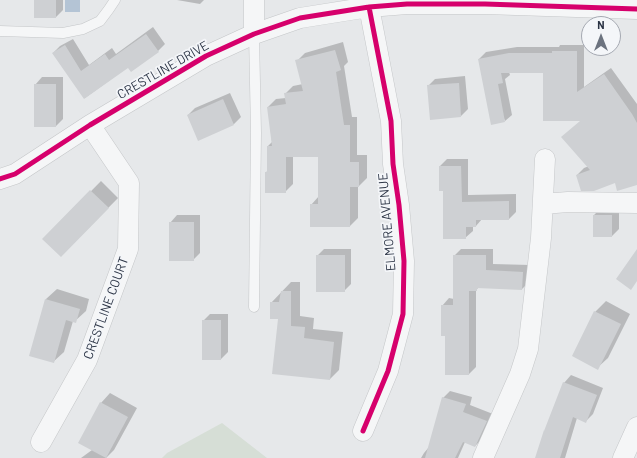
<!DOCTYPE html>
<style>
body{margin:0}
#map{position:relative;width:637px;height:458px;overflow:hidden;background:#e6e8ea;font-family:Barlow,sans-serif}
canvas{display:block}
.north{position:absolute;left:581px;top:16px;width:40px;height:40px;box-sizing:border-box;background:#f4f6f9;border:1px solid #a4a8b1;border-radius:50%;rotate:0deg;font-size:11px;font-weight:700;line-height:16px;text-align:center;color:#2b3445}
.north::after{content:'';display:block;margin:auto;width:14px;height:18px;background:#6c737f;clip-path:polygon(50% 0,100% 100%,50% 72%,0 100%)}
</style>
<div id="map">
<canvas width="637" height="458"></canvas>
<div class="north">N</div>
</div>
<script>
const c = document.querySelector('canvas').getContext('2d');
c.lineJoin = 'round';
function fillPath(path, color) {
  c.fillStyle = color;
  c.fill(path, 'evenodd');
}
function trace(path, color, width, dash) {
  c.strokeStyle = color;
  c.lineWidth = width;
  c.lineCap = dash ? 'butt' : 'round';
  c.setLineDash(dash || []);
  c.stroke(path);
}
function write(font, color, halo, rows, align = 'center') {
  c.font = font + ' Barlow,sans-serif';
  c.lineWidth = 3.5;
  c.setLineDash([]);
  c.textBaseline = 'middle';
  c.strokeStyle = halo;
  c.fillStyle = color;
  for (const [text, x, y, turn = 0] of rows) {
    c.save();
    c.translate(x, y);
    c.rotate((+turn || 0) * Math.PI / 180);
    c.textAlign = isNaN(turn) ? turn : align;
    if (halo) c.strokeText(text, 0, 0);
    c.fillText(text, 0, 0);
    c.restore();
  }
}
const green = new Path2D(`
 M222 423 267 458H162L167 453Z`);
const water = new Path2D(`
 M65 0H80V12H65Z`);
const shadow = new Path2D(`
 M35 0H63V10L56 17H35Z
 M177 0H204L200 4Z
 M153 27 165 44 158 51 128 67 85 98 53 53 60 46 73 39 89 65 112 48 116 54Z
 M343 42 348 62 344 66 352 117H357V155H367V178L359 186H358V218L350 226 311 205 319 196V156H293V184L285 192 266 172 268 171V146L272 142 268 107 276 99 286 98 285 94 293 86 303 84 297 61 305 53Z
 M560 45H584V87L611 68 637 104V184L615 182 577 175 584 168 589 166 581 120 544 72H509L510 75 505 79 512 115 505 121 479 59 486 52 517 47H559Z
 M465 76 468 109 461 116 428 86 435 79Z
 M42 77H63V119L56 126H35V85Z
 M230 93 241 117 234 124 188 115 195 108Z
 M447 159H468V195L516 194V212L509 219H482L476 226H473V231L465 238 444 190 440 166Z
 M101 181 118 198 61 256 44 239Z
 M601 208H619V229L612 236 594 215Z
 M177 215H200V253L193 260 170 223Z
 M324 249H351V284L344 291 317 256Z
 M461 249H493V264L530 265 529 282 522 289 479 287 476 290V367L469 374H446V335L442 306 449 298 454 299V256Z
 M291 282H300V316L314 318 313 329 343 332 339 370 330 379 279 318 271 303Z
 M57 289 89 299 86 311 75 321H73L64 352 53 362 46 299Z
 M606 301 630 314 608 358 597 368 595 312Z
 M210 314H228V352L221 359 203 321Z
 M571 375 603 388 593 414 586 421 577 418 565 458H536L564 383Z
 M450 391 472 397 470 405 493 414 482 439 475 446 465 442 458 458H421L424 453 429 447 443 398Z
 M110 393 137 408 114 450 106 458H81L92 450 101 403Z`);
const building = new Path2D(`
 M34 0H56V18H34Z
 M146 34 159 52 131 72 128 68 84 99 52 53 65 45 81 71 105 54 109 60Z
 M335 50 341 70 336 72 344 125H350V162H359V187H350V227H310V204H318V157H286V193H265V172H267V146H272L267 107 286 104 284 93 303 91 295 60Z
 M552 51H577V92L604 74 632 114 637 123V185L617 191 615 183 594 191H581L576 175 590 170 561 137 580 121H543V73H501L503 83 498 84 505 122 491 125 478 59 509 53H552Z
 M459 83 461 117 430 120 427 85Z
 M34 84H56V127H34Z
 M223 99 234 125 198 141 187 115Z
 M439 166H461L462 202 509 201V220H476V227H466V239H443V191H439Z
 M90 190 109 208 61 257 42 239Z
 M593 215H612V237H593Z
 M169 222H194V261H169Z
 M637 249V281L631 290 616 279Z
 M316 255H345V292H316Z
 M453 255H486V270L523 272 522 290 477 288V291H469V375H445V336H441V305H453Z
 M281 291H291V326L305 327 304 338 334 342 330 380 272 374 278 319H270V302H279Z
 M45 299 80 309 76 323 66 320 54 363 29 356Z
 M594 311 621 324 598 370 572 356Z
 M202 320H221V360H202Z
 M563 382 597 395 586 423 573 417 560 458H535L544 430V431Z
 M442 397 466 404 463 412 487 421 475 447 463 442 455 458H425Z
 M100 402 128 417 106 458 78 443Z`);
const lane = new Path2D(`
 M0 31 63 33 83 29 100 21 109 9 115 0
 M254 34 256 133 254 307`);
const street = new Path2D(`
 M254 34V0
 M0 179 15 174 90 125 206 56 254 34 300 18 369 7 407 4H485L637 9
 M543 204 568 202 637 203
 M363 431 388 371 403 314 404 261 399 205 393 164 391 121 369 7
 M41 442 87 360 128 249 129 183 90 125
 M483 458 520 374 528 349 541 238 545 159
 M623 458 637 427`);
const cycleway = new Path2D(`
 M0 179 15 174 90 125 206 56 254 34 300 18 369 7 407 4H485L637 9
 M363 431 388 371 403 314 404 261 399 205 393 164 391 121 369 7`);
const streetNames = [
 ["CRESTLINE DRIVE",163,70,-30],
 ["ELMORE AVENUE",387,222,-95],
 ["CRESTLINE COURT",106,308,-70]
];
fillPath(green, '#d6ded6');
fillPath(water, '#b4c4d5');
fillPath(shadow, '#0003');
fillPath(building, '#ced0d3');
trace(lane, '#c4c6c8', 11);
trace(street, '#c4c6c8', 21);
trace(lane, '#f5f6f7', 10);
trace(street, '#f5f6f7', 20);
trace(cycleway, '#d6006c', 5);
write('13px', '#2b3445', '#f4f6f9', streetNames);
</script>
